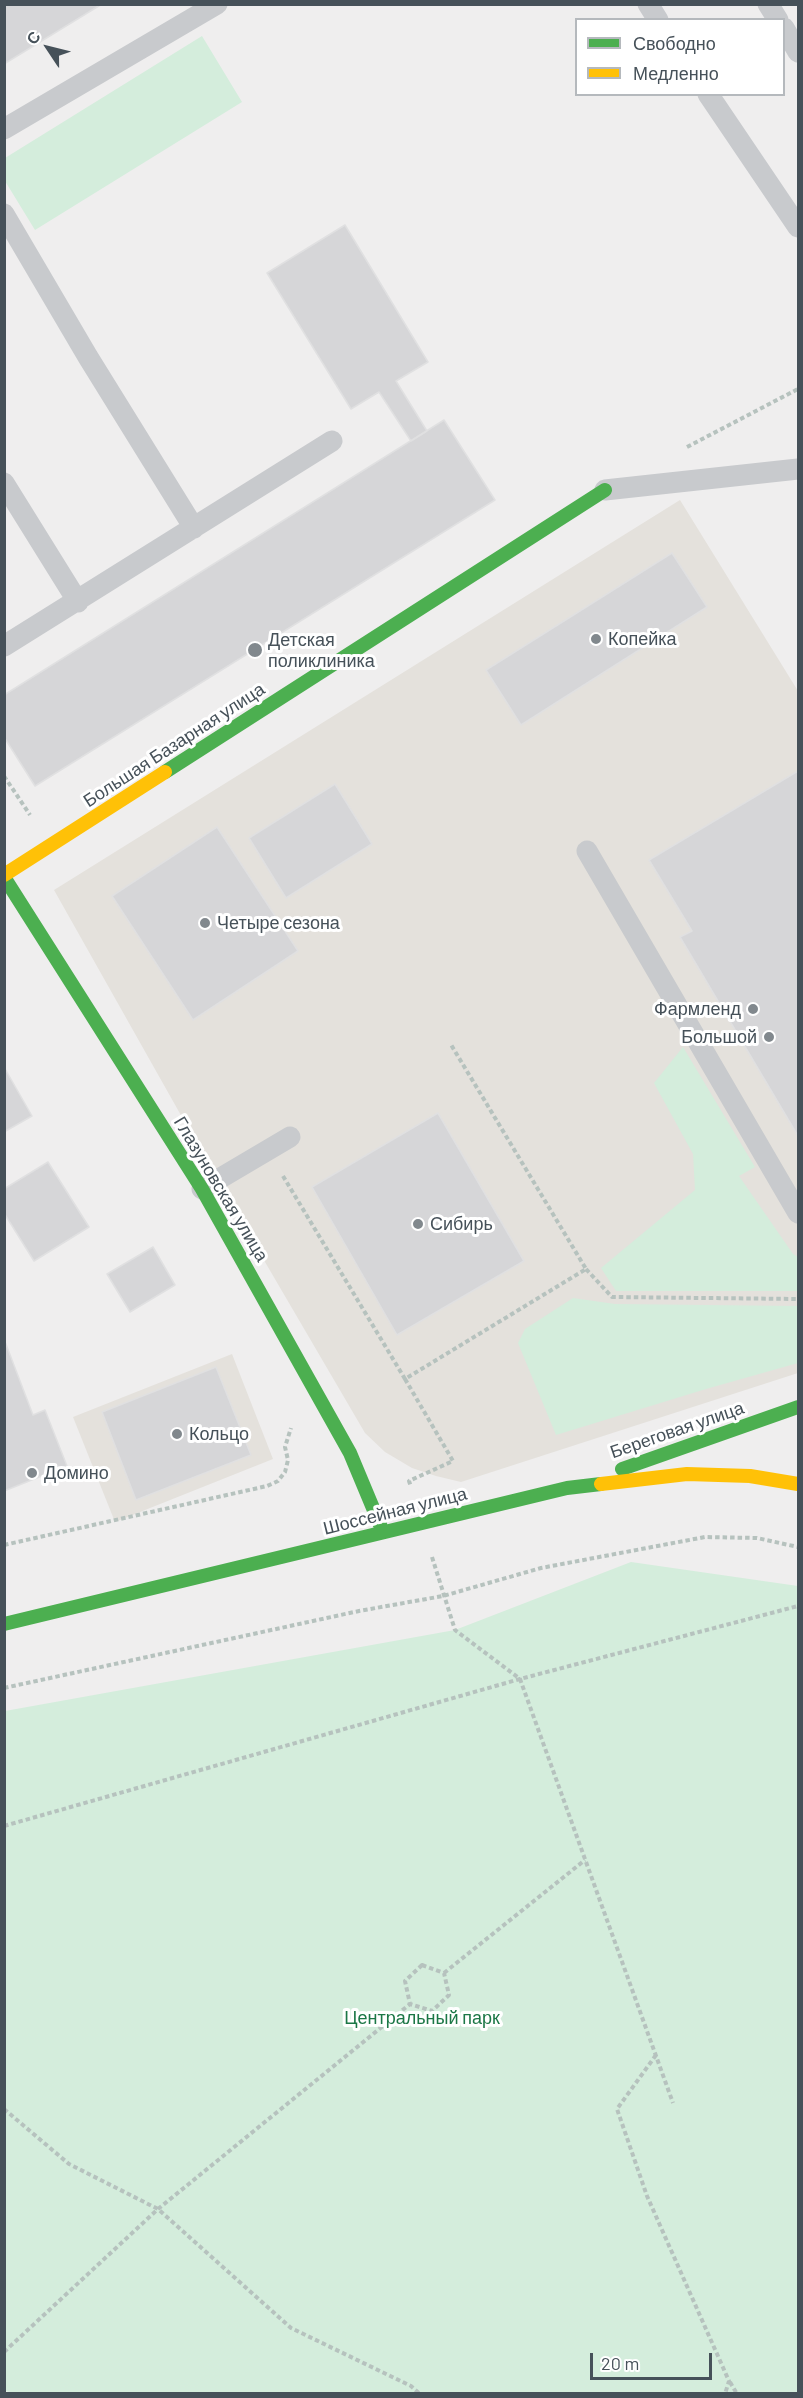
<!DOCTYPE html>
<meta charset="utf-8">
<style>
body{margin:0}
#map{position:relative;width:803px;height:2398px;overflow:hidden;background:#efeeee;font-family:Barlow,sans-serif}
canvas{display:block}
.frame{position:absolute;inset:0;border:6px solid #465159;pointer-events:none}
.legend{position:absolute;left:575px;top:18px;width:210px;height:78px;box-sizing:border-box;background:#fff;border:2px solid #b5b9bd;margin:0;padding:8px 10px;list-style:none;font-size:18px;color:#465159}
.legend li{display:flex;align-items:center;gap:12px;height:30px}
.legend b{width:30px;border:2px solid #b5b9bd}
.north{position:absolute;left:18px;top:18px;width:60px;height:60px;-webkit-text-stroke:4px #fff;paint-order:stroke;rotate:305deg;font-size:16px;font-weight:700;line-height:24px;text-align:center;color:#465159}
.north::after{content:'';display:block;margin:auto;width:21px;height:27px;background:#465159;clip-path:polygon(50% 0,100% 100%,50% 72%,0 100%)}
.scale{position:absolute;left:590px;top:2353px;width:122px;height:27px;box-sizing:border-box;border:3px solid #465159;border-top:0;padding-left:8px;font-size:18px;line-height:21px;white-space:nowrap;color:#465159;-webkit-text-stroke:4px #fff;paint-order:stroke}
</style>
<div id="map">
<canvas width="803" height="2398"></canvas>
<div class="frame"></div>
<ul class="legend">
<li><b style="height:8px;background:#4caf50"></b>Свободно</li>
<li><b style="height:8px;background:#ffc107"></b>Медленно</li>
</ul>
<div class="north">С</div>
<div class="scale">20 m</div>
</div>
<script>
const c = document.querySelector('canvas').getContext('2d');
c.lineJoin = 'round';
function fillPath(path, color) {
  c.fillStyle = color;
  c.fill(path, 'evenodd');
}
function trace(path, color, width, dash) {
  c.strokeStyle = color;
  c.lineWidth = width;
  c.lineCap = dash ? 'butt' : 'round';
  c.setLineDash(dash || []);
  c.stroke(path);
}
function write(font, color, halo, rows, align = 'center') {
  c.font = font + ' Barlow,sans-serif';
  c.lineWidth = 6;
  c.setLineDash([]);
  c.textBaseline = 'middle';
  c.strokeStyle = halo;
  c.fillStyle = color;
  for (const [text, x, y, turn = 0] of rows) {
    c.save();
    c.translate(x, y);
    c.rotate((+turn || 0) * Math.PI / 180);
    c.textAlign = isNaN(turn) ? turn : align;
    if (halo) c.strokeText(text, 0, 0);
    c.fillText(text, 0, 0);
    c.restore();
  }
}
const commercial = new Path2D(`
 M680 500 798 691V1373L461 1482 436 1476 412 1468 385 1452 365 1433 227 1197 54 890Z
 M232 1354 273 1459 115 1522 73 1417Z`);
const green = new Path2D(`
 M202 36 242 102 35 230 5 181V158Z
 M683 1047 755 1167 739 1176 793 1254 798 1257V1291H616L601 1268 695 1190 693 1154 654 1083Z
 M573 1298 615 1304 798 1306V1363L706 1389 556 1435 518 1343 525 1329Z
 M631 1562 798 1586V2393L19 2394 5 2391V1711L455 1630Z`);
const building = new Path2D(`
 M4 4H102L4 64Z
 M345 225 428 362 396 381 427 431 411 441 379 392 351 409 267 273Z
 M444 420 495 500 35 786 4 737V695Z
 M672 553 707 607 521 725 486 670Z
 M798 771V1136L680 937 692 931 649 860Z
 M335 784 372 844 286 898 249 838Z
 M217 827 298 951 193 1020 112 896Z
 M4 1067 32 1116 4 1132Z
 M438 1113 524 1261 397 1335 312 1187Z
 M48 1162 89 1227 34 1261 4 1213V1189Z
 M153 1247 175 1285 130 1312 107 1274Z
 M4 1339 33 1415 45 1410 67 1466 4 1491Z
 M216 1367 251 1455 136 1500 102 1412Z`);
const path = new Path2D(`
 M687 447 798 389
 M4 776 30 815
 M283 1176 405 1379 586 1269 450 1043
 M586 1269 612 1297 798 1299
 M405 1379 453 1461 409 1481 411 1487
 M4 1545 267 1486 278 1481 285 1472 288 1460 285 1447 291 1428
 M432 1557 455 1630 520 1679 673 2103
 M4 1688 359 1611 443 1596 541 1568 705 1537 757 1538 798 1547
 M4 1826 520 1679 798 1606
 M422 1965 444 1973 449 1995 432 2011 410 2004 405 1981Z
 M444 1973 585 1860
 M656 2055 617 2109 647 2196 729 2381 725 2394
 M4 2109 69 2164 158 2209 291 2328 411 2386 420 2394
 M4 2352 158 2209 410 2004
 M730 2382 737 2394`);
const lane = new Path2D(`
 M648 4 658 20
 M768 4 778 20
 M784 28 798 52
 M708 94 798 227
 M4 129 217 4
 M4 214 88 357 194 528
 M4 483 78 602
 M605 490 798 469
 M4 646 332 441
 M587 851 798 1213
 M202 1189 290 1137`);
const fast = new Path2D(`
 M165 772 605 490
 M4 877 202 1189 350 1453 383 1532
 M622 1469 798 1407
 M4 1624 567 1488 601 1484`);
const slow = new Path2D(`
 M4 875 165 772
 M601 1484 687 1474 750 1476 798 1484`);
const markers = [
 [596,639,6,"#81888d"],
 [255,650,8,"#81888d"],
 [205,923,6,"#81888d"],
 [753,1009,6,"#81888d"],
 [769,1037,6,"#81888d"],
 [418,1224,6,"#81888d"],
 [177,1434,6,"#81888d"],
 [32,1473,6,"#81888d"]
];
const poiNames = [
 ["Копейка",608,639],
 ["Детская",268,640],
 ["поликлиника",268,661],
 ["Четыре сезона",217,923],
 ["Фармленд",741,1009,"right"],
 ["Большой",757,1037,"right"],
 ["Сибирь",430,1224],
 ["Кольцо",189,1434],
 ["Домино",44,1473]
];
const streetNames = [
 ["Большая Базарная улица",174,745,-33],
 ["Глазуновская улица",221,1189,59],
 ["Береговая улица",677,1430,-19],
 ["Шоссейная улица",395,1511,-14]
];
const parkNames = [
 ["Центральный парк",422,2018]
];
fillPath(commercial, '#e4e1dc');
fillPath(green, '#d4eddc');
fillPath(building, '#d6d6d8');
trace(building, '#e0e0e1', 1.5);
trace(path, '#b6c2be', 4, [4.5, 3]);
trace(lane, '#c8cacd', 21);
trace(fast, '#4caf50', 14);
trace(slow, '#ffc107', 14);
for (const [x, y, r, color] of markers) {
  const dot = new Path2D();
  dot.arc(x, y, r, 0, 2 * Math.PI);
  c.fillStyle = color;
  c.fill(dot);
  trace(dot, '#fff', 2);
}
write('18px', '#465159', '#fff', poiNames, 'left');
write('18px', '#465159', '#fff', streetNames);
write('18px', '#1b7746', '#fff', parkNames);
</script>
